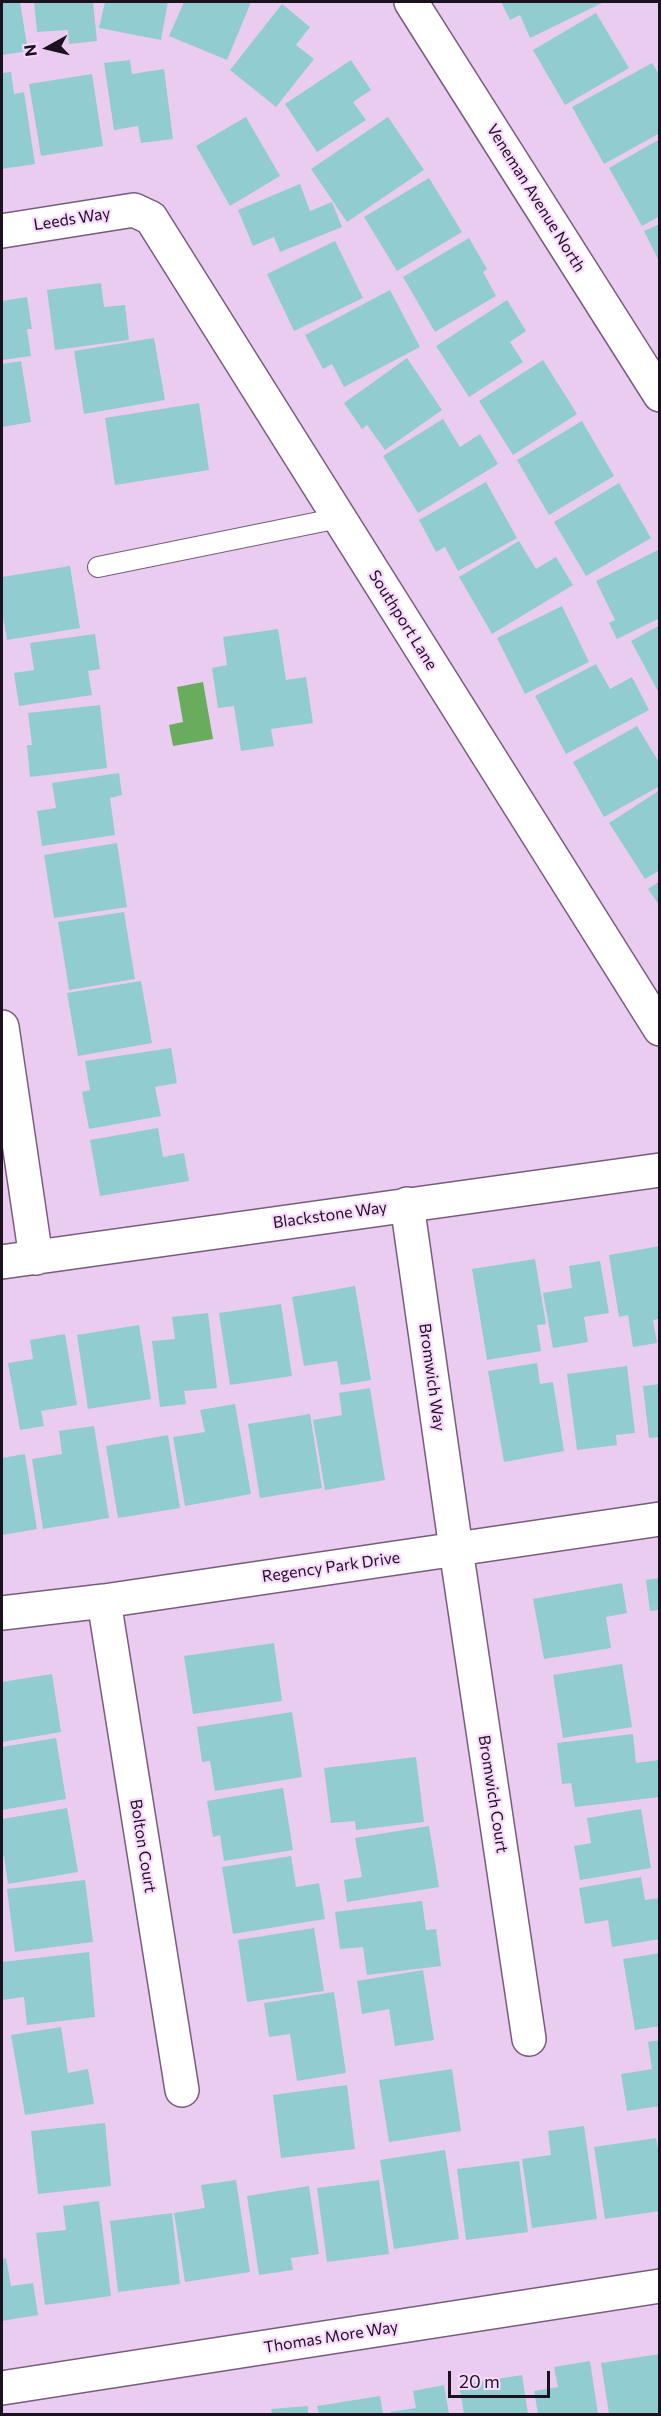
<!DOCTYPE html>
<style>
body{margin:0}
#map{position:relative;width:661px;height:2416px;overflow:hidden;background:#ebccf1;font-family:Commissioner,sans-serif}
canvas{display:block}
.frame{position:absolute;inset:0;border:3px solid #1c121f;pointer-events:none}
.north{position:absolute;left:18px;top:18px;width:60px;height:60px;-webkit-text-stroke:4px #f9d9fe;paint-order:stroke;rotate:262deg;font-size:16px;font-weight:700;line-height:24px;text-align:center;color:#1c121f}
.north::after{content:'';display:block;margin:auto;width:21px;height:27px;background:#1c121f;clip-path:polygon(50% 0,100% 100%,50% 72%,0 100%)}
.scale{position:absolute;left:448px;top:2371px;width:102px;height:27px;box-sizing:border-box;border:3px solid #1c121f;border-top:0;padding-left:8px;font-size:18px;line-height:21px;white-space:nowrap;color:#1c121f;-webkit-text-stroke:4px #f9d9fe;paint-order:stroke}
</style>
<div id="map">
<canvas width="661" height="2416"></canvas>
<div class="frame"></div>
<div class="north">N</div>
<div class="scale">20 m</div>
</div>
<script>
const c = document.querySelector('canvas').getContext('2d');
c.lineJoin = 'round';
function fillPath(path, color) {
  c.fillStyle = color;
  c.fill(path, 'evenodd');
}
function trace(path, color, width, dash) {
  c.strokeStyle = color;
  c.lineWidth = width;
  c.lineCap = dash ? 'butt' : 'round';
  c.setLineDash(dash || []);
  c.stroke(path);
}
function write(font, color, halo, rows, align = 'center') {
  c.font = font + ' Commissioner,sans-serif';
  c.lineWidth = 4.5;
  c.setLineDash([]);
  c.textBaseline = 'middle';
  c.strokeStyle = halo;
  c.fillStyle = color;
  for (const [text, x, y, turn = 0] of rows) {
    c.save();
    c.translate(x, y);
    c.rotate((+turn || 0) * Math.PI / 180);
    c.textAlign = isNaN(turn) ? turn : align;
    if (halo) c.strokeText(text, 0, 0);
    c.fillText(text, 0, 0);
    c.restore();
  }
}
const water = new Path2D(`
 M203 682 213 739 173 746 169 725 183 722 177 687Z`);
const building = new Path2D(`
 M2 2H20L28 51 2 55Z
 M34 2H93L97 41 69 44 68 30 37 32Z
 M105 2H168L161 40 99 28Z
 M184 2H251L227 60 169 36Z
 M501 2H604L530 38 520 15 510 20Z
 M282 4 310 27 296 45 314 59 276 107 230 70Z
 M596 13 629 68 565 105 533 50Z
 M130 60 132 74 164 69 173 139 141 143 138 126 114 130 104 63Z
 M351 60 371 90 353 102 366 120 317 152 285 104Z
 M652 63 660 76V133L604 164 572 107Z
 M11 72 14 94 24 92 35 164 2 169V73Z
 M92 74 103 146 41 156 29 84Z
 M246 117 280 176 230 206 196 146Z
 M388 117 424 170 347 222 311 169Z
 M660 139V216L642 226 609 168Z
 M429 178 462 232 397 271 364 217Z
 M300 184 310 211 332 202 342 227 280 252 274 237 253 246 238 210Z
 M660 224V263L644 231Z
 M469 238 487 269 483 272 496 296 435 332 403 277Z
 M335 241 363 298 294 331 267 274Z
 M101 283 104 307 125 305 129 340 55 350 47 290Z
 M390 290 420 347 344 387 332 364 323 369 305 335Z
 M27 297 32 329H27L31 356 2 360V301Z
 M507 300 526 331 510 342 523 362 469 397 436 346Z
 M154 338 165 400 84 414 74 351Z
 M407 358 442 410 385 450 367 425 362 429 344 403Z
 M543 360 577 414 513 455 479 401Z
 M21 361 31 422 2 427V364Z
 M199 403 209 470 115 485 105 418Z
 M443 419 460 447 480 434 498 464 418 513 383 456Z
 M582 421 614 476 549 515 517 460Z
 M486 482 517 538 458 571 445 547 436 552 419 520Z
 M619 483 651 538 586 576 554 522Z
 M519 541 536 569 556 557 573 585 492 634 459 577Z
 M660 549V618L617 639 609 623 615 620 596 581Z
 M70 566 80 628 7 640 2 611V577Z
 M562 606 589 662 525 694 497 638Z
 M660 625V695L631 641Z
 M278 629 286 680 306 677 313 723 271 729 274 746 241 751 234 706 218 708 212 668 227 665 223 637Z
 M95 634 100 669 88 671 92 695 19 706 14 673 34 670 30 643Z
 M596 664 610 689 632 677 649 710 566 754 535 696Z
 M100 705 107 768 30 777 27 745H32L28 713Z
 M637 726 660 764V786L604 817 573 762Z
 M119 773 122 795 110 798 115 835 42 846 37 811 56 808 52 783Z
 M660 790V870L645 879 609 823Z
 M117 843 127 907 54 918 44 855Z
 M660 881V906L648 889Z
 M124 912 135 979 69 990 58 922Z
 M141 981 152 1043 78 1056 67 993Z
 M171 1048 177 1083 155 1087 161 1116 89 1129 82 1092 90 1090 85 1061Z
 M158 1128 163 1157 184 1153 189 1181 100 1196 90 1140Z
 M660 1246V1319L653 1320 657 1343 633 1347 628 1315 619 1317 609 1255Z
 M535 1259 546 1324 537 1325 541 1351 487 1360 472 1269Z
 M600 1261 609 1313 584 1317 588 1342 553 1348 543 1293 572 1288 569 1266Z
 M355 1286 371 1380 341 1385 337 1361 304 1366 292 1297Z
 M281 1304 292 1376 230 1385 219 1313Z
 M208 1313 217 1388 184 1391 186 1404 160 1407 152 1341 175 1339 172 1317Z
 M139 1325 151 1399 88 1409 77 1335Z
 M65 1334 77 1405 41 1411 44 1426 20 1430 8 1363 33 1359 30 1340Z
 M537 1363 540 1384 553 1382 564 1451 504 1462 488 1371Z
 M627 1366 635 1433 616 1435 617 1445 577 1450 567 1374Z
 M660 1384V1437L649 1438 643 1386Z
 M370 1388 385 1480 325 1490 313 1420 342 1415 339 1393Z
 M235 1404 251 1494 185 1506 173 1437 205 1432 200 1410Z
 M310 1414 322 1488 260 1498 248 1424Z
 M94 1426 109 1518 43 1529 32 1459 62 1454 59 1431Z
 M168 1435 180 1508 118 1518 106 1446Z
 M25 1454 37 1529 2 1535V1458Z
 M660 1578V1610L650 1611 646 1580Z
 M622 1583 627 1613 606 1617 611 1648 544 1659 533 1599Z
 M274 1643 282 1701 193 1714 184 1656Z
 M622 1664 632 1727 563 1738 553 1675Z
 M52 1674 61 1732 2 1742V1682Z
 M292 1712 302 1777 215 1791 210 1761 202 1762 197 1727Z
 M633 1734 636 1763 659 1760 660 1797 575 1807 571 1783 562 1784 557 1743Z
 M56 1738 66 1799 2 1810V1747Z
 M416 1757 424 1822 356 1830 355 1821 331 1823 324 1768Z
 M283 1788 293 1850 224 1861 220 1835 213 1837 207 1801Z
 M67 1808 78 1872 8 1884 4 1856H2V1819Z
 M641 1809 651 1868 580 1880 574 1846 591 1843 587 1818Z
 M429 1826 439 1887 347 1902 344 1880 362 1877 355 1838Z
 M291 1856 296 1887 319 1883 325 1919 233 1934 222 1867Z
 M641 1877 645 1900 660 1898V1939L612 1947 608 1920 585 1924 579 1888Z
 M85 1880 93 1942 15 1952 7 1889Z
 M422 1901 426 1930 436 1929 441 1966 367 1975 363 1947 340 1949 335 1912Z
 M314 1928 324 1991 247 2002 238 1940Z
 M89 1952 95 2017 27 2025 24 1997 2 2000V1962Z
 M660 1953V2026L635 2030 623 1959Z
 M423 1970 434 2040 395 2046 389 2009 362 2014 357 1981Z
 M334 1992 346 2073 297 2081 290 2034 269 2037 264 2003Z
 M61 2027 68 2073 88 2069 94 2104 25 2115 11 2035Z
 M660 2040V2106L627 2111 621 2074 652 2069 648 2042Z
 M452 2069 461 2131 389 2142 379 2080Z
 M347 2085 355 2149 281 2158 273 2095Z
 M105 2123 111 2186 38 2194 31 2131Z
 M584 2126 597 2219 532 2228 522 2159 551 2155 548 2131Z
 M656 2138 660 2161V2211L605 2219 594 2147Z
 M445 2150 459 2239 394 2249 380 2160Z
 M519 2161 528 2232 466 2240 457 2169Z
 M236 2180 250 2272 185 2282 174 2213 205 2208 201 2185Z
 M379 2180 389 2254 327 2262 317 2188Z
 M309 2186 319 2254 291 2258 293 2270 259 2275 247 2196Z
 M99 2201 111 2296 45 2305 36 2233 66 2230 63 2206Z
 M172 2213 180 2284 118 2292 110 2221Z
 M6 2258 11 2286 33 2283 38 2315 2 2321V2259Z
 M660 2354V2414H609L601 2363Z
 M590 2361 598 2414H538L534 2391 558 2387 554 2367Z
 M522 2375 528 2414H464L459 2385Z
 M444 2385 449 2414H391L390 2412 416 2408 413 2391Z
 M380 2396 383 2414H319L317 2406Z
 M308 2406V2414H272L271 2409Z`);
const lane = new Path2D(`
 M98 567 339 518`);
const street = new Path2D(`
 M411 2 660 395
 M2 231 134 210 151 218 660 1029
 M2 1027 36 1258
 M407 1204 456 1549 529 2039
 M2 1262 660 1170
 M104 1601 182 2090
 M2 1613 104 1601 660 1519
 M2 2388 660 2286`);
const streetNames = [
 ["Veneman Avenue North",536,198,58],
 ["Leeds Way",72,219,-9],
 ["Southport Lane",403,620,58],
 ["Blackstone Way",330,1215,-8],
 ["Bromwich Way",432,1377,82],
 ["Regency Park Drive",331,1567,-8],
 ["Bromwich Court",493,1794,81],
 ["Bolton Court",143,1846,81],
 ["Thomas More Way",331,2337,-9]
];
fillPath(water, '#69ac5e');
fillPath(building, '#91ccd0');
trace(lane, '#785c7d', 22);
trace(street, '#785c7d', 36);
trace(lane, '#fff', 20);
trace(street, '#fff', 33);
write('16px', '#1c121f', '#f9d9fe', streetNames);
</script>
